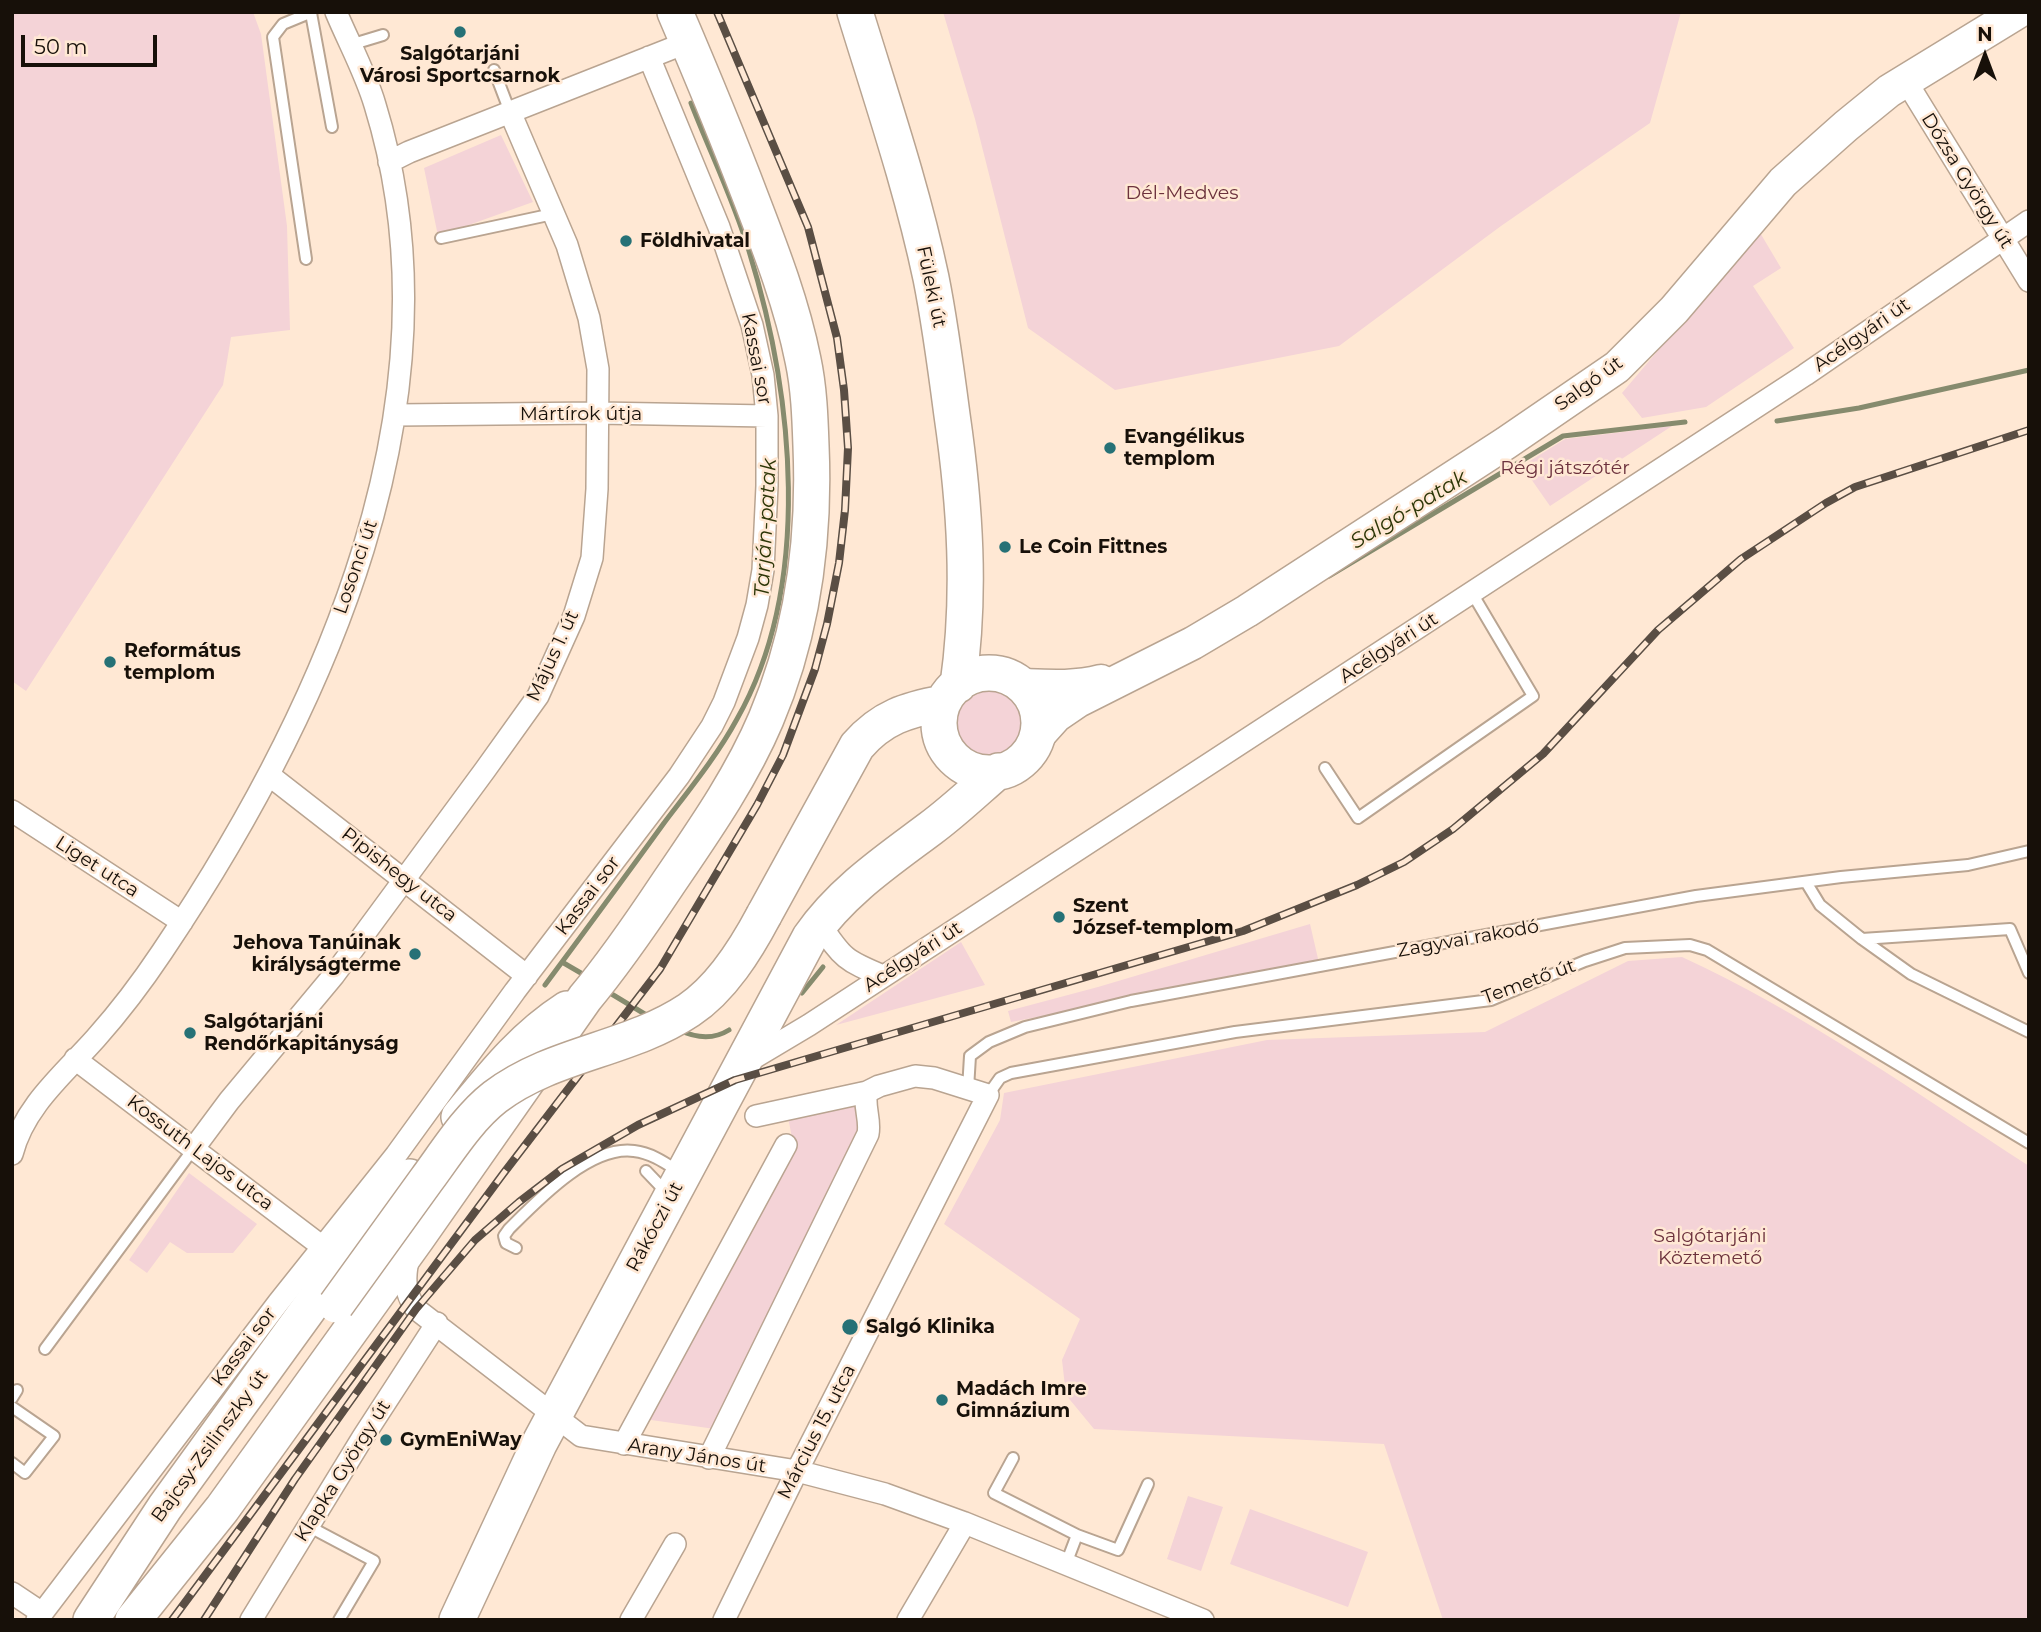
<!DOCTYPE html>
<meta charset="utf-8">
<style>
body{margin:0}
#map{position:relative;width:2041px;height:1632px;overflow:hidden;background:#ffe8d4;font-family:Montserrat,sans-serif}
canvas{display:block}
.frame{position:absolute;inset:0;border:14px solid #171009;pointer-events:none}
.north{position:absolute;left:1950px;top:21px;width:70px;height:70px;-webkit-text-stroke:5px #ffe8d4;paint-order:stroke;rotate:0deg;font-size:19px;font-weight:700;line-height:28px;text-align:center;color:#171009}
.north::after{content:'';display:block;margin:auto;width:24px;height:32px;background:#171009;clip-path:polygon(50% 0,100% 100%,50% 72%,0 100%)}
.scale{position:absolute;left:21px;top:35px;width:136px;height:32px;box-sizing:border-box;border:4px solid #171009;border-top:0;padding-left:9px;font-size:21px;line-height:24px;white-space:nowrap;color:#171009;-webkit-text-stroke:5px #ffe8d4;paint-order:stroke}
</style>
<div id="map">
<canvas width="2041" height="1632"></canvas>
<div class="frame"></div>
<div class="north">N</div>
<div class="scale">50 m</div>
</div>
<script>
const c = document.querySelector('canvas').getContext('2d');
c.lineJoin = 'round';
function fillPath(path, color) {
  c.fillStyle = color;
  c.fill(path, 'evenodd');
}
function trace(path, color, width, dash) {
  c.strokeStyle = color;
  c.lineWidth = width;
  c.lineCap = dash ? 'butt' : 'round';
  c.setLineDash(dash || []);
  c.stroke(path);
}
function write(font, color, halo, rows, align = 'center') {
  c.font = font + ' Montserrat,sans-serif';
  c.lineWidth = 5;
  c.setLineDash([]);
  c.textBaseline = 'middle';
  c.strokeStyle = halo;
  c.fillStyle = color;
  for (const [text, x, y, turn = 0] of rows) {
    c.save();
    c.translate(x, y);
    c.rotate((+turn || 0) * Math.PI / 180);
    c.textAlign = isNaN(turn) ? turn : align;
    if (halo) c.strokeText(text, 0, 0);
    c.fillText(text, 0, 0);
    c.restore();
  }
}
const green = new Path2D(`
 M12 12H253L261 34 287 226 290 330 231 337 223 385 26 691 12 681Z
 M943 12H1681L1650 123 1501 226 1339 346 1115 390 1028 328 975 119Z
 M501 135 533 202 438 236 424 168Z
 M1759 231 1781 268 1753 286 1794 348 1706 407 1642 418 1622 393Z
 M1672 426 1550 506 1522 466 1565 439Z
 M981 674C1020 674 1052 703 1035 743 1017 784 960 779 943 740 940 735 938 725 939 719 941 713 948 706 951 701 962 684 962 680 981 674Z
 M1310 924 1319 963 1011 1022 1008 1011 1098 987Z
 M961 942 985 985 836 1025Z
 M1682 957C1804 1013 1916 1093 2029 1166V1620H1443L1384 1444 1094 1429 1066 1395 1062 1360 1080 1319 944 1224 1000 1120 1004 1093 1267 1040 1485 1032 1628 961Z
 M857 1104 863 1124 715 1429 644 1419 792 1138 788 1117Z
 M189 1173 257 1224 233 1253H187L170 1242 147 1273 129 1260Z
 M1188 1496 1223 1507 1201 1571 1167 1559Z
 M1250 1509 1368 1552 1348 1607 1230 1564Z`);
const stream = new Path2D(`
 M1777 421 1859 408 2029 370
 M1329 576 1563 436 1685 422
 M562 962 586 976
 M545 985C585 931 625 877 664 823 689 790 717 756 737 719 814 583 793 394 749 251 734 201 710 152 691 103
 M605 990 648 1016
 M802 993 823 967
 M679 1030C696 1038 713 1040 729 1030`);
const lane = new Path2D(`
 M311 13 332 127
 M350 45 383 35
 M494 70 510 112
 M441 238 553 214
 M306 259 273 37 283 24 312 12
 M1325 768 1358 818 1533 696 1472 593
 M1806 882 1820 905 1862 939 1911 974 2029 1032
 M1862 939 2010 929 2029 973
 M968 1089 970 1056 989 1042 1025 1027 1131 1001 1696 896 1841 877 1968 865 2029 851
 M988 1095 1000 1078 1011 1073 1235 1032 1491 1000 1585 961 1625 948 1690 945 1707 950 2029 1143
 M646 1171 668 1194
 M516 1248 506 1243 504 1236 509 1229C538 1200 590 1145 634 1151 651 1153 664 1162 678 1171
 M45 1349 194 1148
 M12 1398 17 1390
 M12 1407 54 1436 25 1473 12 1463
 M1013 1458 994 1493 1077 1535
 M308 1526 374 1561 339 1620
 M1066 1564 1077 1535 1118 1550 1148 1484`);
const street = new Path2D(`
 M1906 81 2029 281
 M389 162 409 152 688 42
 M396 415 599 413 767 416
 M269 775 527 976
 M12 811 182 922
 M820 924C842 958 846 961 883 976
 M75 1059 324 1248
 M747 1062 809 1025 1805 375 2029 221
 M756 1116 867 1092
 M194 1148 229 1101 334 975 485 770 538 696 574 616 592 558 597 489 598 369 589 318 567 245 510 112
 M12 1154C24 1106 65 1073 96 1038 120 1011 142 982 162 952 324 711 466 400 375 105 366 74 349 43 336 12
 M409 1257C404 1276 404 1293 416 1309L581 1436 797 1471 885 1494 965 1523 1203 1620
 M624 1444 786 1145
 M709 1458 868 1134C871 1119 863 1106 867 1092L879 1086 915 1076 934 1078 988 1095 797 1471 724 1620
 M12 1593 42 1613
 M37 1620 278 1303 396 1155 515 991 679 776 712 726 724 702 748 638 757 605 763 570 767 486V416L763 375 752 325 719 227 649 57
 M251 1620 363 1437 437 1323
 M631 1620 675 1544
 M908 1620 965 1523`);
const secondary = new Path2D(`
 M1020 685C1048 686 1074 688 1101 681
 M1038 736 1056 716 1078 701 1193 643 1247 611 1506 443 1617 367 1674 310 1783 182 1846 126 1889 91 2018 12`);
const primary = new Path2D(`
 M855 12C882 100 912 188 931 278 940 323 946 369 952 415 965 505 971 594 958 685
 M939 723a50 50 0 1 1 100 0a50 50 0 1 1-100 0Z
 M764 915 857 746C882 717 907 710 943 703
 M459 1117C492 1077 522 1038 567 1009
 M91 1620 165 1507 333 1275 410 1177
 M133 1620 222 1509 417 1238 585 998C615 962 641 924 667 885 703 832 741 778 766 719 803 632 815 540 811 446 810 417 809 388 803 360 792 305 772 253 752 201 728 138 702 75 675 12
 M457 1620 539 1444 810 937C842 891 887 861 931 828 954 811 976 790 998 771`);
const rail = new Path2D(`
 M172 1620 503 1174 660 969 757 805 783 755 815 669 827 624 839 563 845 510 848 448 844 390 837 338 808 227 717 12
 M204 1620 295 1479 416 1309 475 1240 519 1202 562 1169 638 1125 735 1080 1243 931 1357 885 1404 862 1453 829 1543 754 1658 630 1741 559 1826 503 1855 487 2029 430`);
const primaryBridge = new Path2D(`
 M336 1305C366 1263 397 1221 427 1179 447 1152 468 1118 495 1097 553 1053 629 1050 689 1010 722 988 746 949 764 915`);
const markers = [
 [460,32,7,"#267176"],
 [626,241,7,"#267176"],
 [1110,448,7,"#267176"],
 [1005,547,7,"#267176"],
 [110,662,7,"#267176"],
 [1059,917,7,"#267176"],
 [415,954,7,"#267176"],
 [190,1033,7,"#267176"],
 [850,1327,9,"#267176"],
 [942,1400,7,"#267176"],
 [386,1440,7,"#267176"]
];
const poiNames = [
 ["Salgótarjáni",460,54,"center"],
 ["Városi Sportcsarnok",460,76,"center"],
 ["Földhivatal",640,241],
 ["Evangélikus",1124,437],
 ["templom",1124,459],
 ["Le Coin Fittnes",1019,547],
 ["Református",124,651],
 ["templom",124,673],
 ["Szent",1073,906],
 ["József-templom",1073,928],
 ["Jehova Tanúinak",401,943,"right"],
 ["királyságterme",401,965,"right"],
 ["Salgótarjáni",204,1022],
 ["Rendőrkapitányság",204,1044],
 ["Salgó Klinika",866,1327],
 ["Madách Imre",956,1389],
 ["Gimnázium",956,1411],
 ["GymEniWay",400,1440]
];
const streetNames = [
 ["Dózsa György út",1967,181,58],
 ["Füleki út",931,287,78],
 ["Acélgyári út",1862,335,-35],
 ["Kassai sor",756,359,79],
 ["Salgó út",1589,384,-36],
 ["Mártírok útja",581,414],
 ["Losonci út",356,567,-71],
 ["Acélgyári út",1389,648,-33],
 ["Május 1. út",553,656,-65],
 ["Liget utca",97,867,33],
 ["Pipishegy utca",399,875,38],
 ["Kassai sor",588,896,-53],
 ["Zagyvai rakodó",1468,939,-10],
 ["Acélgyári út",913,957,-33],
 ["Temető út",1529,982,-20],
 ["Kossuth Lajos utca",200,1153,37],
 ["Rákóczi út",655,1227,-62],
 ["Kassai sor",244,1347,-53],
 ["Március 15. utca",817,1432,-63],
 ["Bajcsy-Zsilinszky út",210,1446,-54],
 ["Arany János út",697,1456,9],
 ["Klapka György út",343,1471,-58]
];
const parkNames = [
 ["Dél-Medves",1182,193],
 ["Régi játszótér",1565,468],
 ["Salgótarjáni",1710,1236],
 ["Köztemető",1710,1258]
];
const waterNames = [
 ["Salgó-patak",1409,510,-31],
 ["Tarján-patak",766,528,-87]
];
fillPath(green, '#f4d3d7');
trace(stream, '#868b6e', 5);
trace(lane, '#b9a491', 14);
trace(street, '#b9a491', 24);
trace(secondary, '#b9a491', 35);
trace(primary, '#b9a491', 38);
trace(lane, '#fff', 10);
trace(street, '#fff', 21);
trace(secondary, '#fff', 32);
trace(primary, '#fff', 35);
trace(rail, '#5a4e44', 8);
trace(rail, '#ffe8d4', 5, [16]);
trace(primaryBridge, '#b9a491', 38, []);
trace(primaryBridge, '#fff', 35);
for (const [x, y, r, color] of markers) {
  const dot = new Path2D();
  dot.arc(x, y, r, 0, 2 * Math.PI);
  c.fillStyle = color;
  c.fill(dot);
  trace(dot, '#ffe8d4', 2.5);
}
write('bold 19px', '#171009', '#ffe8d4', poiNames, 'left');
write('19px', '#171009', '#ffe8d4', streetNames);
write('19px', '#6c313d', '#ffe8d4', parkNames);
write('italic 21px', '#2d3607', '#ffe8d4', waterNames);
</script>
